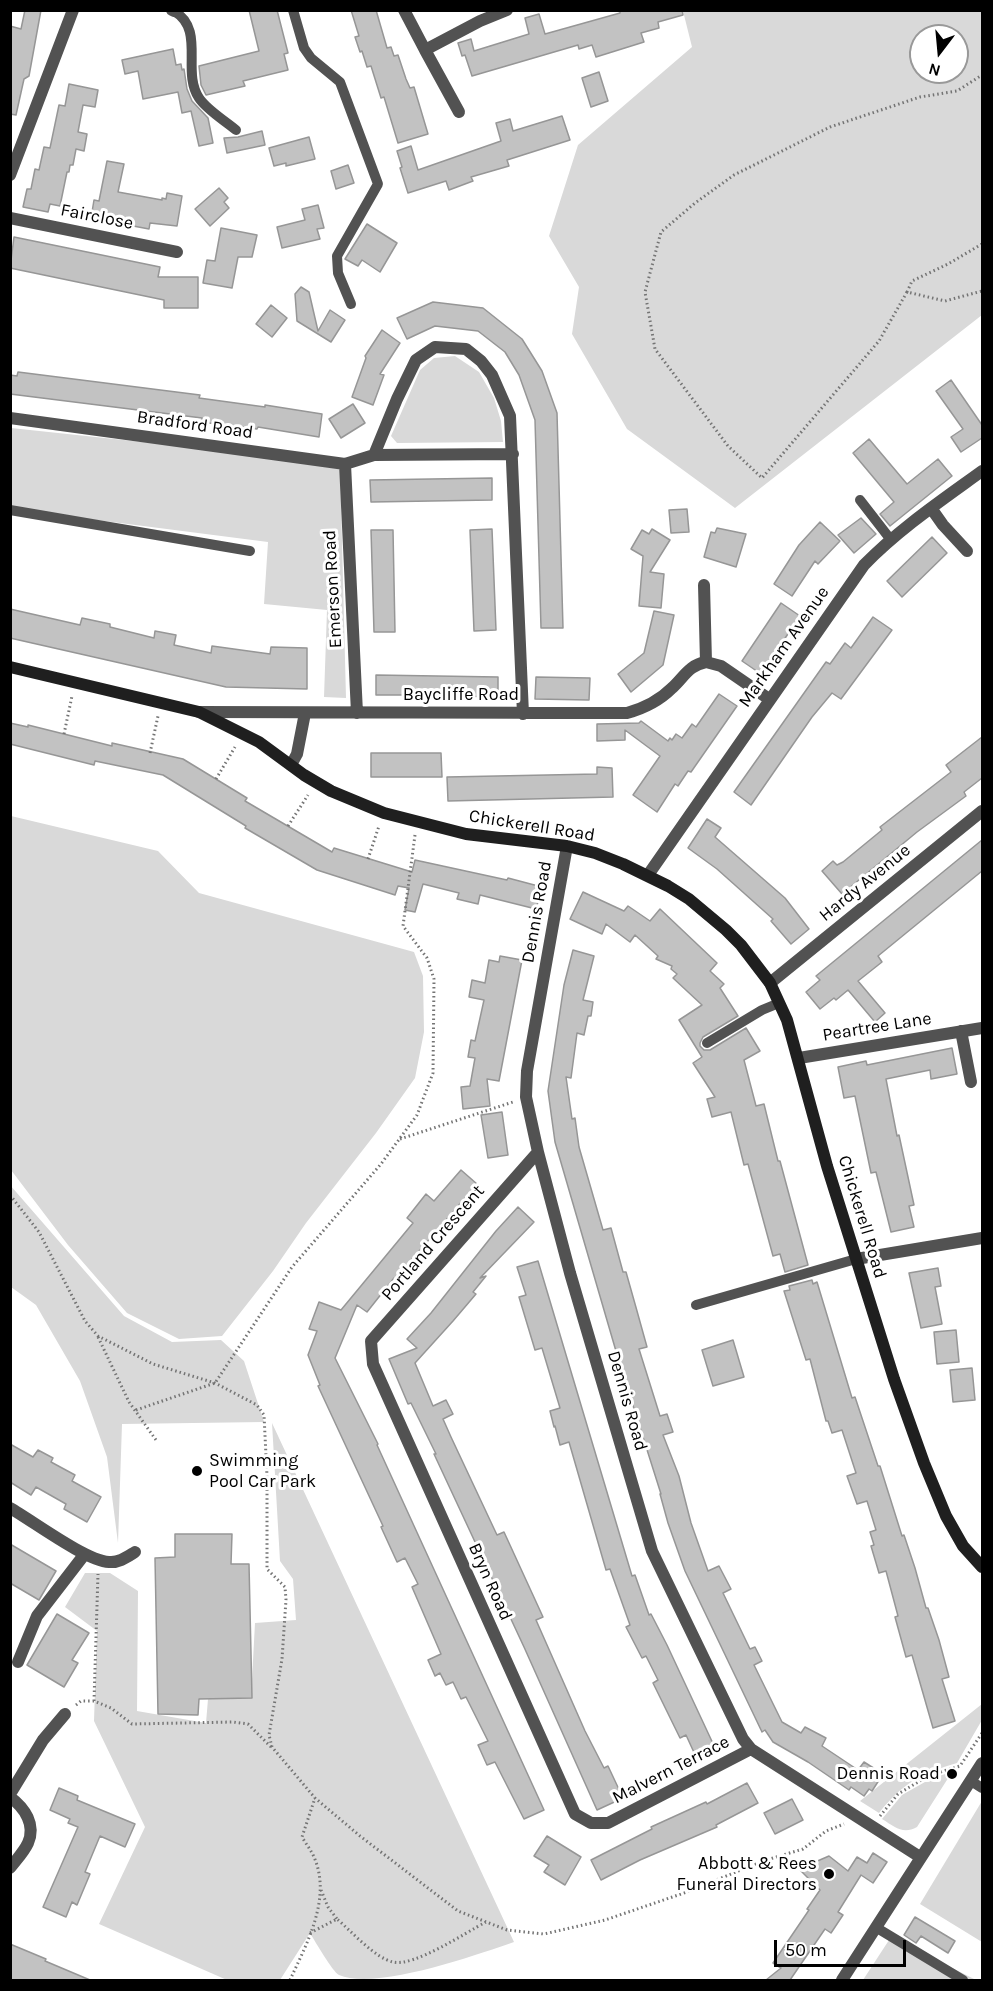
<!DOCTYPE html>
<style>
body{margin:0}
#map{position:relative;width:993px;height:1991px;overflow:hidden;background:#fff;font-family:Karla,sans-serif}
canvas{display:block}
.frame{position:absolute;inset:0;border:12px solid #000;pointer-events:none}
.north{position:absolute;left:909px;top:24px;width:60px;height:60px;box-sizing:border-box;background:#fff;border:2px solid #999;border-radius:50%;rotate:196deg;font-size:16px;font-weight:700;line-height:24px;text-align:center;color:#000}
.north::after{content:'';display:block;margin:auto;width:21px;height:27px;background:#000;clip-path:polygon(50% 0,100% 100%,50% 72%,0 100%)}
.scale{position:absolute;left:774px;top:1940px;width:132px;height:27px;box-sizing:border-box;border:3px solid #000;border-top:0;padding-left:8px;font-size:18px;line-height:21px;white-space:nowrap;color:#000;-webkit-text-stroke:4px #fff;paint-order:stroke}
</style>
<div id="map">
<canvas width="993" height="1991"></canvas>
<div class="frame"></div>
<div class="north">N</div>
<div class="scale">50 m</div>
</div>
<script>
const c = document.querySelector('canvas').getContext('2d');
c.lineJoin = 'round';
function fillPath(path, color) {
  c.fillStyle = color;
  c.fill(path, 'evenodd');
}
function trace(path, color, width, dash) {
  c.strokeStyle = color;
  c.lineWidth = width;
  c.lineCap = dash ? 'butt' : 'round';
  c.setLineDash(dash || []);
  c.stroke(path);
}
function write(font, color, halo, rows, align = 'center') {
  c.font = font + ' Karla,sans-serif';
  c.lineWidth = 6;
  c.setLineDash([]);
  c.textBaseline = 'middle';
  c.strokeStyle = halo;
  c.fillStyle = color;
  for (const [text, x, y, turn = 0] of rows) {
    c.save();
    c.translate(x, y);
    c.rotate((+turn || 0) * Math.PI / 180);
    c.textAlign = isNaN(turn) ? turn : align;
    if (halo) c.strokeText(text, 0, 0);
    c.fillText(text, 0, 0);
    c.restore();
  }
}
const green = new Path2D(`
 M683 11H982V315L735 508 627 429 572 334 579 287 549 236 578 145 692 47ZM921 36H957V72H921Z
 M455 356 479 372 494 398 501 421 503 442 397 443 391 436 420 370 434 358Z
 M11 428 340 463 346 698 324 697 327 610 264 604 268 542 11 509Z
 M11 816 158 851 199 893 414 952 423 976 424 1032 415 1078 376 1133 306 1223 273 1271 222 1336 179 1339 127 1313 68 1245 11 1170Z
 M10 1185 124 1316 172 1342 221 1340 244 1361 264 1422 122 1424 118 1543 107 1457 80 1381 36 1305 11 1287Z
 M272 1423 514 1942C476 1955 375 1991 339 1975 332 1971 315 1941 310 1933L280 1980H227L99 1924 145 1827 94 1721 97 1631 65 1607 85 1573H110L138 1591 137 1711 206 1723 208 1699 251 1698 255 1623 296 1620 293 1579 280 1561Z
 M982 1704V1720L957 1763C920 1774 903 1783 879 1813L860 1801Z
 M952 1772 917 1827C903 1835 895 1827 882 1819L902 1795 932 1778Z
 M982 1801V1942L920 1904Z
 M891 1937 976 1980H863Z`);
const building = new Path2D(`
 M25 10H41L29 76 24 79 16 115 10 114V26L21 29Z
 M249 10H277L288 53 284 54 288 70 243 81 245 86 206 95 201 85 199 66 259 51Z
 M351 10H376L387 48 391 47 394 56 398 55 406 79 410 88 414 87 428 134 398 143 384 97 381 98 371 66 367 67 362 51 360 52 355 37 359 36Z
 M620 10H682L683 15 658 22 659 28 641 33 644 42 596 57 592 45 579 49 578 45 472 76 465 55 462 56 458 43 471 39 474 51 529 34 525 18 539 14 545 34 620 13Z
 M173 49 176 65 181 64 182 70 184 69 187 89 192 101 208 118 213 143 199 146 191 111 182 113 178 92 143 99 138 71 125 74 122 60Z
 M599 72 608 101 591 107 582 78Z
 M69 84 98 90 95 107 83 105 78 132 87 134 84 151 76 149 73 165H70L69 172H67L60 206 50 204 48 212 23 207 27 189H31L35 169 39 170 44 147 50 148 59 105 65 106Z
 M562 116 570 140 507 160 509 166 471 177 473 181 449 190 446 181 408 193 400 168 402 167 397 151 411 146 418 170 501 141 496 123 510 119 513 131Z
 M262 131 265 145 227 153 224 138 238 137Z
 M309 137 315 159 286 166V163L274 166 269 148Z
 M107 161 124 164 118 192 162 200V198L166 199 167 193 182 196 177 226 150 223 149 229 91 218 94 200 99 201Z
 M348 165 354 183 336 189 331 171Z
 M219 188 228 198 224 202 229 208 210 226 195 209Z
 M318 205 324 228 317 229 320 239 282 248 277 227 305 220 302 209Z
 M367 224 397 243 380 272 362 260 358 266 345 259Z
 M221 228 257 235 252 257H238L232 288 203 283 207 260 215 261Z
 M14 237 160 267 158 277H198V308H164V300L10 268Z
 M301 287 309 292 318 331 330 310 345 320 331 342 297 321 295 294Z
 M433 302 483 308 522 339 542 371 557 413 563 628H541L535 420 519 375 505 352 478 331 435 326 407 339 397 318Z
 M271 305 287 318 272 337 256 324Z
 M382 330 400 343 380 374 384 375 373 405 352 397 366 358 365 356Z
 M18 372 200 395 199 398 265 407V405L322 414 319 437 258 427 257 429 201 422 202 418 10 394V375L17 376Z
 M951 380 982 425V438L961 452 951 437 963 429 936 391Z
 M353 404 365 423 341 438 329 419Z
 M869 439 907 484 938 459 952 476 890 526 880 514 894 502 853 453Z
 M492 478V500L371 502 370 480Z
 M687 509 689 532 671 533 669 510Z
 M861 518 876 534 854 553 838 535Z
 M820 522 840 541 818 564 815 561 792 596 774 584 799 545Z
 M717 528 746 534 736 567 704 557 711 532 715 533Z
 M492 529 496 630 474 631 470 530Z
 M652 529 670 540 650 572 664 574 661 608 639 606 643 556 631 549 642 530 649 534Z
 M371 530H393L395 632H374Z
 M932 537 947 553 902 597 887 581Z
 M781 603 800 616 761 674 742 661Z
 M10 609 80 625 82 618 110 624V627L154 638 155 631 176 635 174 645 211 653 212 646 270 654 271 647 307 648V689L226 687 10 638Z
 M654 611 674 615 663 665 631 692 618 674 644 653Z
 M873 617 892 630 841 699 832 693 812 717 751 805 734 792 826 662 830 664 845 643 851 648Z
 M376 675 498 677V697L422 695H376Z
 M536 677 590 678 589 700 535 699Z
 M719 694 737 706 691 772 688 771 678 786 675 784 657 812 633 795 660 756 625 730V740L597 741V724L639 723 641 721 668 741 670 738 672 740 676 734 682 738 692 724 696 727Z
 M10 723 28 727V725L112 746V743L183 759 247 798 245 801 332 852 334 848 412 872 415 860 507 880 508 878 542 887 536 909 480 895 478 904 457 899 459 893 423 884 415 912 405 910 409 888 398 886 395 895 317 870 245 828 246 826 163 775 95 761 94 765 10 744Z
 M982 737V778L964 792 966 796 917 832 842 894 822 871 833 861 837 865 843 862 882 830 880 827 951 772 946 765Z
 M371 753H441L442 777H371Z
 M597 767 612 768 613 797 448 801 447 777 597 774Z
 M707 819 721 828 715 837 785 898 809 929 791 944 771 921 773 919 717 869 688 848Z
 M982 840V871L878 956 882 962 858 981 885 1013 875 1022 848 990 836 1000 834 998 820 1009 806 992 820 980 816 976Z
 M583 892 624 911 628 906 650 921 660 909 717 963 710 971 724 984 720 988 738 1016 703 1037 700 1043V1046L704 1050H710L746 1028 760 1051 744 1060 756 1106 764 1104 778 1161H780L808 1265 785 1272 780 1254 773 1256 748 1164 744 1165 731 1112 712 1117 707 1099 715 1097 693 1063 702 1057 679 1020 702 1005 673 978 677 974 671 969 672 966 656 959 658 956 635 935 630 942 606 924 602 934 570 919Z
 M573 950 594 956 583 1000 593 1002 591 1016H588L584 1035 577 1033 571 1078 566 1077 572 1119 575 1118 579 1147 603 1230 611 1228 623 1272H626L637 1311 647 1347 639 1349 660 1416 667 1414 673 1432 663 1435 679 1476 691 1523 708 1571 719 1566 731 1589 723 1593 750 1649 755 1647 762 1661 754 1665 782 1722 801 1733 805 1727 826 1738 822 1746 858 1770 864 1762 883 1774 872 1791 869 1789 864 1796 851 1787 849 1790 808 1762 773 1742 765 1730 762 1732 685 1571 668 1523 660 1494H661L618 1358 555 1142 548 1091 564 985Z
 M500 956 522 960 499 1081 487 1079 490 1106 463 1109 461 1087 470 1086 475 1058 468 1057 471 1040 475 1041 484 1000 469 997 472 980 485 983 489 960 499 962Z
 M952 1048 957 1074 931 1079 930 1070 886 1079 897 1136 899 1135 914 1205 909 1206 914 1227 891 1232 876 1172 871 1173 855 1096 844 1098 838 1067 866 1061 867 1065Z
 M502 1112 508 1155 488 1158 481 1115Z
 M461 1170 477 1184 395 1279 394 1278 367 1312 357 1305 335 1358 378 1444 377 1445 544 1810 524 1819 495 1762 487 1765 478 1745 488 1741 466 1697 461 1699 453 1682 446 1685 440 1673 435 1676 428 1660 441 1654 412 1587 418 1584 405 1558 397 1562 381 1527 383 1526 318 1386 320 1385 308 1355 317 1331 309 1329 319 1302 341 1310 413 1223 407 1218 426 1194 434 1201Z
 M518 1207 534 1222 480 1278 486 1276 473 1292 476 1294 453 1321 415 1363 433 1406 446 1400 453 1414 443 1419 451 1437 497 1535 504 1532 543 1617 536 1620 585 1731 604 1768 608 1766 623 1798 597 1810 524 1647 434 1454H436L411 1403 408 1404 389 1359 417 1348 407 1339 431 1313 496 1231Z
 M538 1261 632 1576 635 1575 649 1615 651 1614 667 1645 716 1750 697 1759 686 1735 680 1738 653 1683 658 1680 646 1656 642 1658 626 1627 630 1625 610 1569 606 1570 569 1442 560 1445 555 1426 554 1427 550 1411 560 1408 542 1348 535 1350 519 1297 526 1295 517 1267Z
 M938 1268 941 1286 935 1287 942 1324 921 1328 909 1273Z
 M812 1280 813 1284 817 1282 852 1398 855 1397 878 1466H880L902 1536 904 1535 915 1568 926 1608H928L939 1640 949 1677 942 1679 955 1721 933 1728 912 1655 906 1657 895 1617 898 1616 886 1571 879 1573 871 1546 874 1545 870 1532 876 1530 867 1501 857 1504 847 1476 856 1473 842 1430 832 1433 828 1421H826L810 1359 806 1360 784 1291 790 1290 789 1286Z
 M956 1330 959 1362 937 1364 934 1332Z
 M733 1340 744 1377 713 1386 702 1350Z
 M972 1368 975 1400 953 1402 950 1370Z
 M10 1444 33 1457 38 1450 53 1458 51 1462 75 1475 72 1481 101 1497 87 1522 64 1509 66 1504 36 1487 31 1495 10 1482Z
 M175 1534H232L231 1564H249L252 1698 199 1699 198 1715 158 1714 155 1558 175 1557Z
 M10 1544 56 1571 39 1600 10 1583Z
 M57 1614 89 1633 72 1660 78 1663 64 1687 27 1665Z
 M747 1783 758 1803 716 1825 717 1827 640 1860 601 1880 591 1860 652 1829 651 1827 706 1802 707 1804Z
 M59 1788 78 1796 77 1800 135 1824 125 1847 100 1836 85 1872 90 1874 77 1905 72 1902 66 1917 43 1907 78 1827 68 1823 70 1819 50 1810Z
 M792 1799 803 1820 775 1834 764 1813Z
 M547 1836 581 1857 565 1885 544 1872 549 1865 534 1856Z
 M873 1853 887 1862 873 1883 861 1875 838 1912 843 1915 831 1933 825 1929 790 1980H766L781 1968 773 1963 809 1910 807 1909 820 1890 799 1869 829 1856 848 1871 857 1857 867 1863Z
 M915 1917 955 1941 948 1953 921 1936 916 1943 904 1935Z
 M10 1944 46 1959 45 1961 90 1980H10Z`);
const path = new Path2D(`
 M982 244 948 264 912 281 907 292 945 301 982 291
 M907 292 879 341 762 478 728 446 655 349 645 292 661 232 695 203 734 175 830 127 920 97 957 91 982 75
 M64 734 72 696
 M150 753 158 716
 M216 779 235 747
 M288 826 308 795
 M368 859 379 826
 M400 1139 513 1102
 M10 1195 39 1232 85 1321 98 1336 153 1364 215 1383 257 1405 264 1415 267 1476V1569L285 1587 286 1600 282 1659 269 1735 272 1747 315 1798 360 1836 458 1911 507 1930 544 1934 605 1920 687 1892 763 1861 803 1849 826 1831 844 1824
 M98 1337 129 1402 156 1440
 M136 1410 215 1383 292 1267 381 1164 417 1115 433 1073 434 979 427 958 403 926 415 835
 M94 1701 98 1574
 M76 1705 81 1701H94L111 1708 132 1724 233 1722 248 1724 271 1747
 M880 1816 898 1794 928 1776 960 1766 982 1733
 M321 1890 328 1907 337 1919
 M310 1933 337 1919C351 1931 375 1958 393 1962 414 1967 465 1933 486 1922
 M290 1980C307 1943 332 1898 314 1857 311 1850 306 1844 302 1837L315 1798`);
const service = new Path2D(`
 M293 10 304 48 311 58 340 82 378 184 337 256 338 273 351 304
 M174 11C206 30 181 71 199 98 207 110 224 120 236 130
 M860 500 891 540
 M10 510 250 551
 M707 1043 762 1010 779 1003
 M696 1305 856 1259
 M971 1781 982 1788
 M877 1928 963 1980`);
const minor = new Path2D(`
 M172 10 174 11
 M404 10 425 50 480 21 507 10
 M425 50 459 112
 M10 175 73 10
 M10 218 177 252
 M10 418 345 464 374 455 513 454
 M374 455 397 399 416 360 435 347 466 349 481 361 492 375 510 416 523 714
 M345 464 357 713
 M931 508 943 525 967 551
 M704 585 706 662 721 666 769 699
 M199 712 627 713C645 708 659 701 672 688 684 677 689 665 706 662
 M291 765 297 754 305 713
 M567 846 527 1071 526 1097 538 1152 570 1273 652 1551 743 1739 751 1749 920 1857
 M648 875 864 565C899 529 942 500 982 471
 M770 983 982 811
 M961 1031 971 1082
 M799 1058 982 1028
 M538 1152 371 1341 373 1364 575 1814 591 1823H608L751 1749
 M856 1259 982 1238
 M10 1508C33 1521 86 1561 109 1562 119 1563 127 1557 135 1552
 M18 1662 37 1616 84 1555
 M10 1794 43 1740 65 1714
 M10 1797C25 1808 36 1825 28 1843 24 1852 16 1860 10 1868`);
const tertiary = new Path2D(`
 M842 1980 982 1763`);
const secondary = new Path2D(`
 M10 667 199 712 259 742 304 775 331 791 384 813 466 834 567 846 595 853 623 864 668 886 689 899 726 930 741 945 770 983 787 1020 827 1166 894 1379 924 1463 946 1516 963 1546 982 1567`);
const markers = [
 [197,1471,6,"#000"],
 [952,1774,6,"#000"],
 [829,1874,6,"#000"]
];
const streetNames = [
 ["Fairclose",97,217,11],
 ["Bradford Road",195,425,8],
 ["Emerson Road",333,589,-93],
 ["Markham Avenue",784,647,-55],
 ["Baycliffe Road",461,695],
 ["Chickerell Road",532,826,9],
 ["Hardy Avenue",865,883,-39],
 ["Dennis Road",537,912,-80],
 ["Peartree Lane",877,1027,-9],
 ["Chickerell Road",862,1217,73],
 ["Portland Crescent",433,1243,-49],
 ["Dennis Road",627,1401,74],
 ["Bryn Road",490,1582,66],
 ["Malvern Terrace",671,1770,-27]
];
const poiNames = [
 ["Swimming",209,1461,"left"],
 ["Pool Car Park",209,1482,"left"],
 ["Dennis Road",940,1774],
 ["Abbott & Rees",817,1864],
 ["Funeral Directors",817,1885]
];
fillPath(green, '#d9d9d9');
fillPath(building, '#c2c2c2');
trace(building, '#969696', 1.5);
trace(path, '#747474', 3, [1.5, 3]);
trace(service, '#525252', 10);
trace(minor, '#525252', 12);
trace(tertiary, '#525252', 12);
trace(secondary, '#1f1f1f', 12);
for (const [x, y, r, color] of markers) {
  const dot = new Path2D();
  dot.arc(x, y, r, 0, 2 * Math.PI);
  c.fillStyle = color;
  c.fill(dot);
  trace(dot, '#fff', 2);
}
write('18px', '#000', '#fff', streetNames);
write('18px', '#000', '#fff', poiNames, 'right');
</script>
